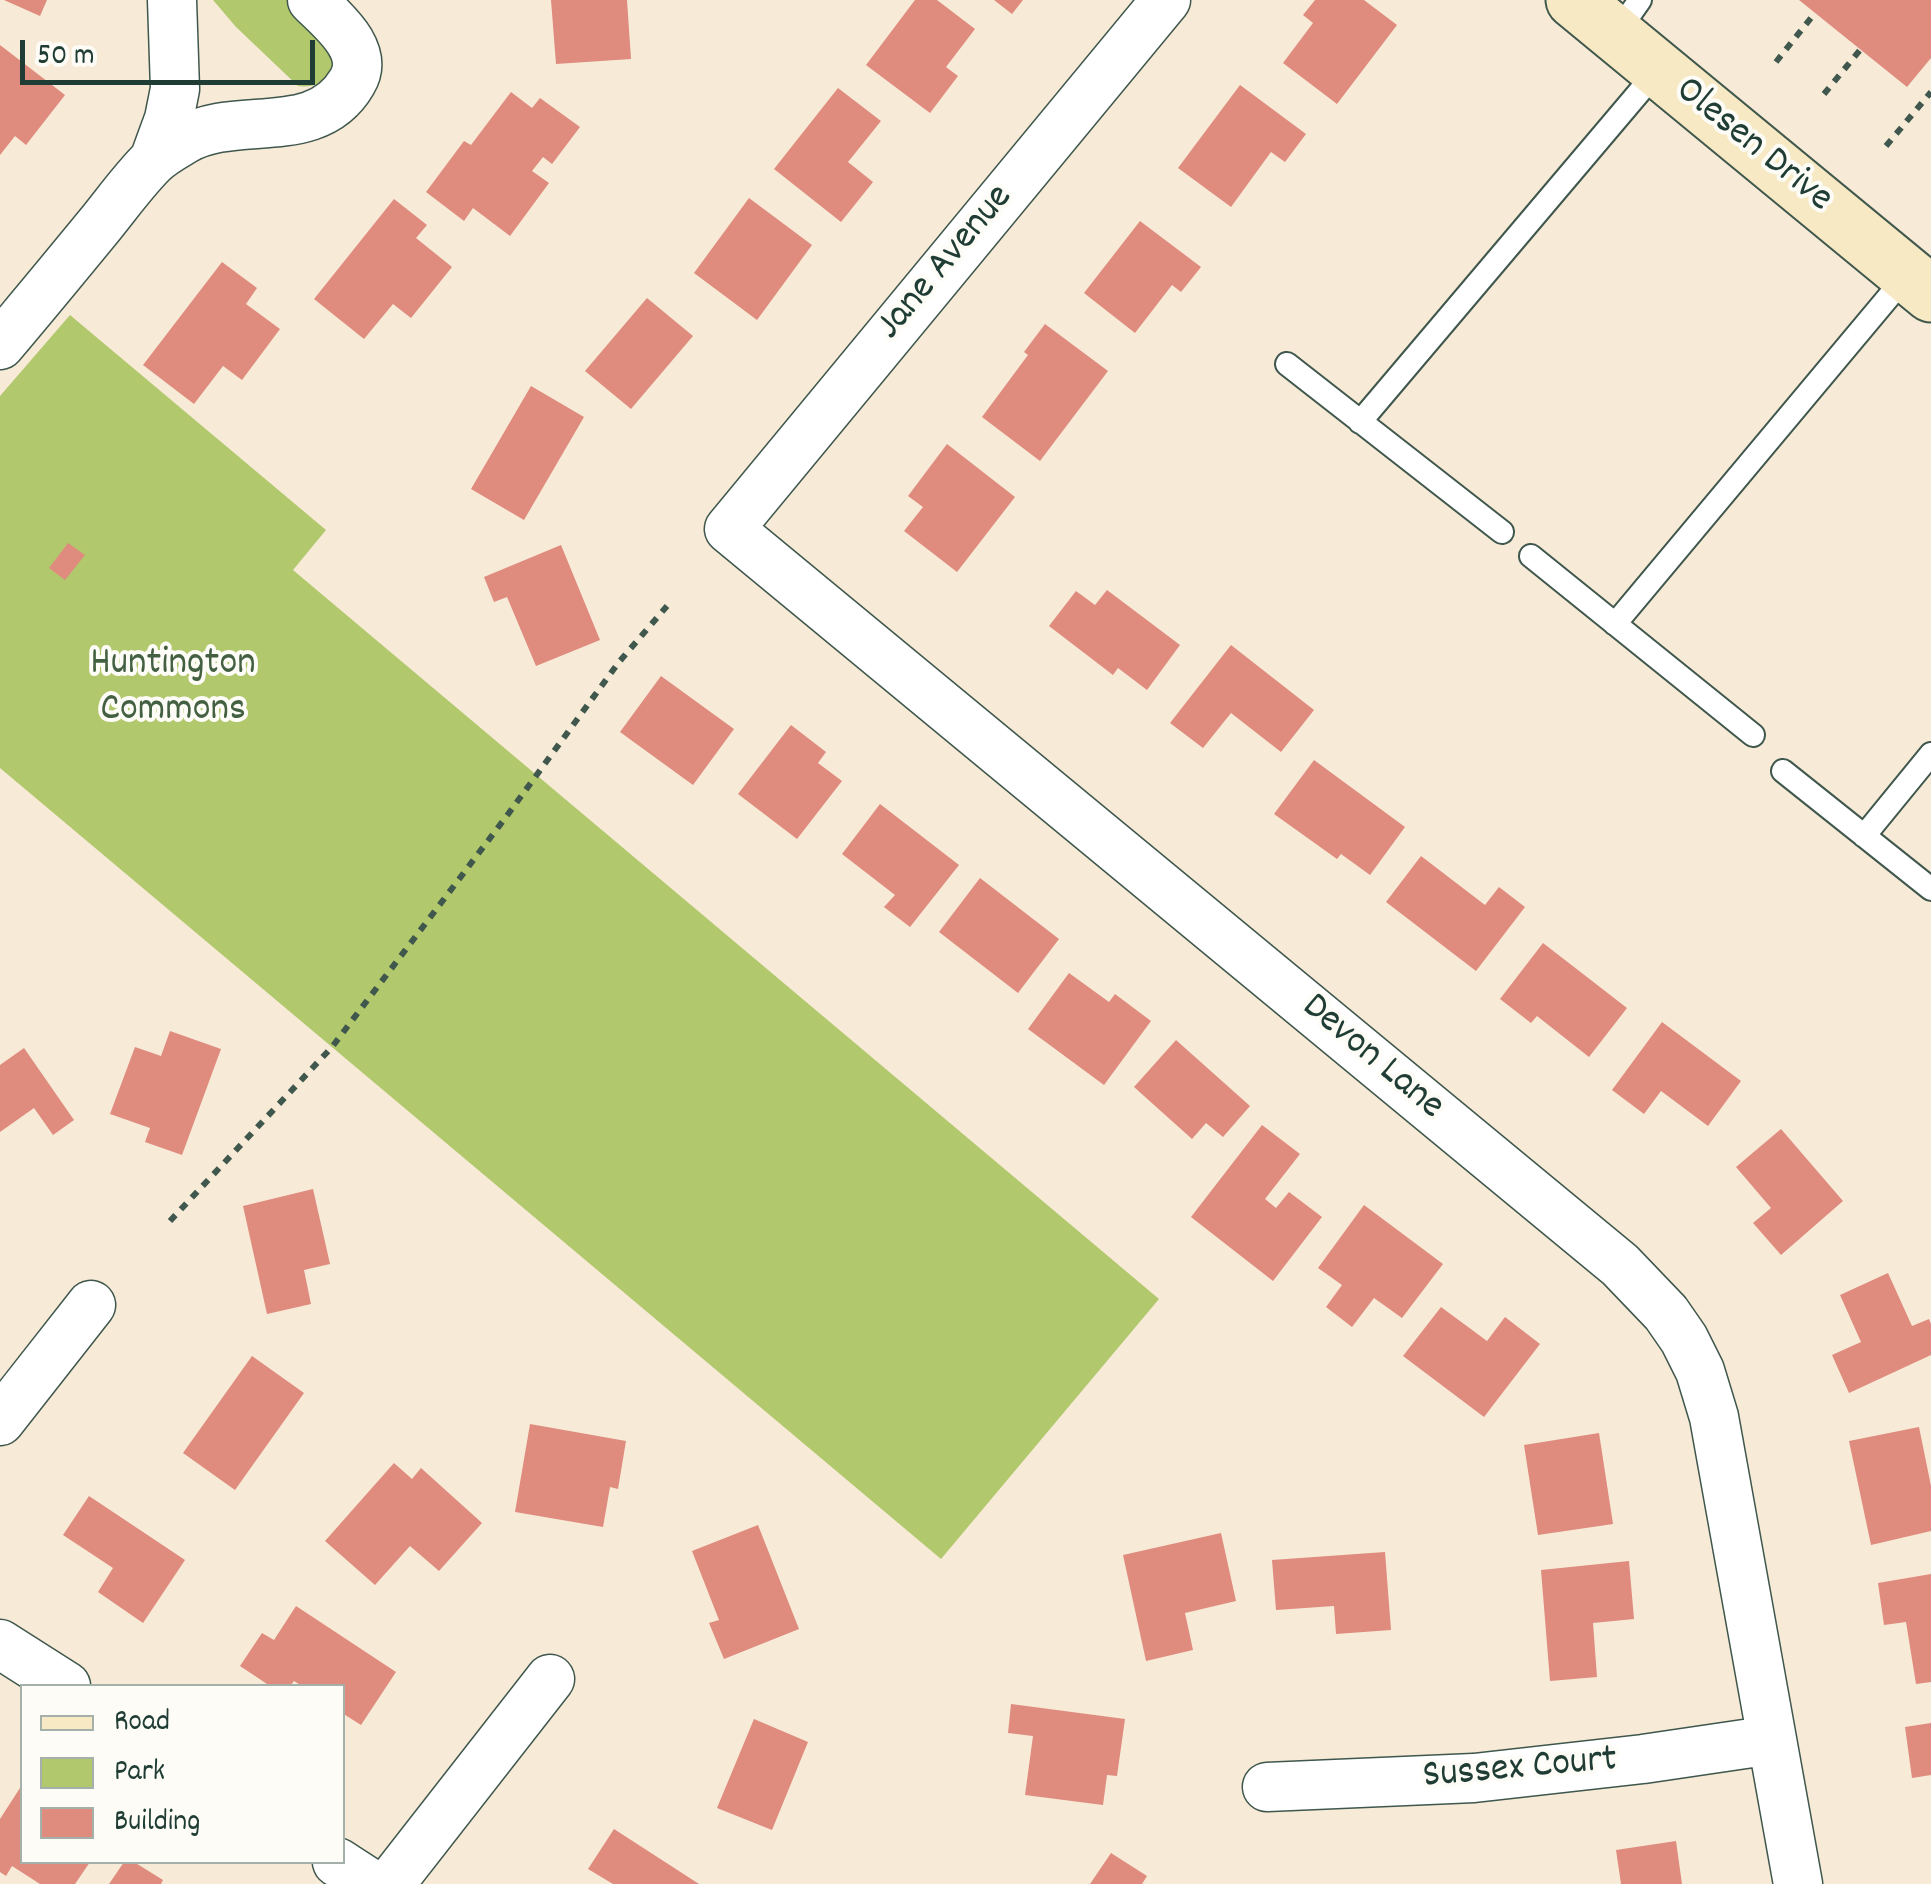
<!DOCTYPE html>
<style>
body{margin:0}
#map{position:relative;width:1931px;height:1884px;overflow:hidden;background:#f7ead7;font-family:Dekko,sans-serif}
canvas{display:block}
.legend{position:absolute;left:20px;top:1684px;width:325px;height:180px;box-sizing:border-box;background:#fdfcf7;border:2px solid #a4b0a9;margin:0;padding:12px 18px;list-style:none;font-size:30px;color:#1f3d34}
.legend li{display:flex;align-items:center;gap:20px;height:50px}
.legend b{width:50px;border:2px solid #a4b0a9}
.scale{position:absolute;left:20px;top:40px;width:295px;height:45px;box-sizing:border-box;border:5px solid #1f3d34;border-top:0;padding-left:12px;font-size:30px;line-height:35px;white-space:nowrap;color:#1f3d34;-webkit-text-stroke:8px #fdfcf7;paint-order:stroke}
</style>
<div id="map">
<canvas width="1931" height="1884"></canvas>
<ul class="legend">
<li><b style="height:12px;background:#f6e9c3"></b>Road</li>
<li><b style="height:28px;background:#b2c86d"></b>Park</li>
<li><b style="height:28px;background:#df8b7e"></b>Building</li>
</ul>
<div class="scale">50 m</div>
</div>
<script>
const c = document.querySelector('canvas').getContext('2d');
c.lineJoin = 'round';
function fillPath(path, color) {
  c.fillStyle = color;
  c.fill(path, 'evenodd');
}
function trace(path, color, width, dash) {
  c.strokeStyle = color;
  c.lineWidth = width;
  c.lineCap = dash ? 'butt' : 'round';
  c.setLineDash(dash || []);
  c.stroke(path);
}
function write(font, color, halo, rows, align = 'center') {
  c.font = font + ' Dekko,sans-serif';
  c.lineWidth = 8;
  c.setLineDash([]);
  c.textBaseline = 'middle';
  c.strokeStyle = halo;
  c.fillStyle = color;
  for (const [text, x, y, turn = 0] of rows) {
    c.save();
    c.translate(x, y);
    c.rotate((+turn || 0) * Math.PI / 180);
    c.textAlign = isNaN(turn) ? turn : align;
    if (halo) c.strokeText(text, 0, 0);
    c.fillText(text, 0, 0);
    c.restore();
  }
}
const green = new Path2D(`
 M213 0H290L335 57C329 77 320 89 298 86L236 27Z
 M70 315 326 530 293 570 1159 1299 941 1559 0 768V396Z`);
const building = new Path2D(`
 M4 0H47L40 16Z
 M551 0H627L631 59 556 64Z
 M915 0H937L975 29 946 67 958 76 930 113 866 65Z
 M994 0H1023L1012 14Z
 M1315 0H1364L1397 25 1337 104 1283 63 1313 23 1303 15Z
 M1799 0H1931V58L1907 87Z
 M0 45 65 95 26 145 15 136 0 155Z
 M1240 85 1306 134 1285 162 1271 152 1231 207 1178 168Z
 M838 88 881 121 848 162 873 182 841 222 774 169Z
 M511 92 532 108 540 98 580 127 552 164 543 157 532 171 549 183 510 236 473 208 464 221 426 192 464 141 471 145Z
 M749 198 812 245 757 320 694 273Z
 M394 199 427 225 416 238 452 267 411 318 393 304 364 339 314 299Z
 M1140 221 1201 267 1181 292 1172 285 1135 333 1084 293Z
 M222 262 257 288 246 304 280 329 242 380 223 366 194 404 143 365Z
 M647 298 693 336 631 409 585 371Z
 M1045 324 1108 371 1040 461 982 417 1028 355 1024 352Z
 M531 386 584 417 524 520 471 489Z
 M947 444 1015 497 957 572 904 531 923 507 908 496Z
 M68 543 85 555 65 580 49 568Z
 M561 545 600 640 536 666 507 597 494 602 484 577Z
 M1107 590 1180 645 1147 690 1118 668 1113 675 1049 626 1076 591 1095 605Z
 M1231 645 1314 710 1281 752 1231 713 1203 748 1170 723Z
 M661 676 734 729 693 785 620 732Z
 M791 725 826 752 818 763 842 781 797 839 738 794Z
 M1314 760 1405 827 1370 875 1341 854 1337 859 1274 814Z
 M880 804 959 865 910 927 884 907 895 895 842 854Z
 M1421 856 1485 905 1499 887 1525 907 1476 971 1386 902Z
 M980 878 1059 939 1018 993 939 932Z
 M1543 943 1627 1008 1589 1057 1537 1016 1531 1023 1500 999Z
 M1069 973 1109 1002 1115 994 1151 1021 1104 1085 1028 1029Z
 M1662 1022 1741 1081 1708 1126 1661 1091 1644 1114 1612 1090Z
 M170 1031 221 1049 182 1155 145 1142 150 1128 110 1114 135 1047 161 1056Z
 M1176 1040 1250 1106 1223 1137 1206 1123 1192 1139 1134 1087Z
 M24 1048 74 1120 53 1135 34 1108 0 1132V1065Z
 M1262 1125 1300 1154 1265 1199 1276 1208 1289 1192 1322 1217 1273 1281 1191 1217Z
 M1781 1129 1843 1201 1781 1255 1753 1223 1771 1208 1736 1167Z
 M313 1189 330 1264 304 1270 311 1304 267 1314 243 1206Z
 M1364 1205 1443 1264 1402 1318 1374 1298 1352 1327 1326 1307 1342 1285 1318 1268Z
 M1888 1273 1912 1326 1929 1319 1931 1324V1355L1849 1393 1832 1355 1861 1342 1840 1295Z
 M1441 1307 1487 1341 1505 1317 1540 1344 1484 1417 1403 1356Z
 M252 1356 304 1393 235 1490 183 1453Z
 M530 1424 626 1441 618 1489 610 1487 603 1527 515 1512Z
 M1919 1427 1931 1486V1531L1871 1545 1849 1441Z
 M1599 1433 1613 1524 1538 1535 1524 1445Z
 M394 1463 412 1479 421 1468 482 1523 439 1571 410 1546 375 1585 325 1541Z
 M89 1496 185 1560 143 1623 98 1592 113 1568 63 1535Z
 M758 1525 799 1629 724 1659 709 1623 719 1620 692 1551Z
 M1221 1533 1236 1601 1185 1613 1193 1650 1146 1661 1123 1555Z
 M1385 1552 1391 1630 1336 1634 1334 1606 1276 1610 1272 1560Z
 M1629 1561 1634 1619 1593 1623 1597 1677 1550 1681 1541 1570Z
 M1931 1574V1682L1916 1684 1906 1622 1884 1625 1878 1583Z
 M296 1606 396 1672 361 1725 342 1713V1686H302L294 1681 290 1686H270L240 1666 262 1633 274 1640Z
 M1011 1704 1125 1719 1117 1776 1107 1775 1103 1805 1025 1795 1033 1736 1008 1733Z
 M754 1719 808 1742 772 1830 717 1808Z
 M1931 1723V1775L1912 1778 1905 1727Z
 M20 1788 22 1790V1862H90L75 1884H40L12 1866 6 1876 0 1872V1819Z
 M614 1829 699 1884H613L588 1869Z
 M1676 1841 1682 1884H1621L1616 1850Z
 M1111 1853 1147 1876 1142 1884H1090Z
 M124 1862H134L163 1880 161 1884H109Z`);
const path = new Path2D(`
 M1776 62 1815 13
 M1824 94 1860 50
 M1886 146 1931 92
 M170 1221 332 1047 506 817 619 662 667 606`);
const lane = new Path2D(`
 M1616 34 1640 0
 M1287 364 1502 532
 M1360 422 1658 70
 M1531 556 1753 735
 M1615 624 1907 275
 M1783 771 1931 889
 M1864 836 1931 754`);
const street = new Path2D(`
 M1166 0 729 529 1620 1265 1666 1313 1684 1339 1700 1371 1714 1417 1798 1884
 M154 160 169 119 175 89 172 0
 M0 345C33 306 66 266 98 227 116 205 133 181 152 162 161 153 174 146 184 140 236 109 316 144 352 82 371 50 332 20 312 0
 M0 1421 91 1305
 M0 1644 66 1686
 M1267 1787 1474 1778 1643 1759 1772 1740
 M337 1862 371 1884
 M390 1884 550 1679`);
const secondary = new Path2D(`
 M1574 0 1931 294`);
const streetNames = [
 ["Olesen Drive",1752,147,39],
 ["Jane Avenue",947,264,-50],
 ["Devon Lane",1371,1059,40],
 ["Sussex Court",1520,1771,-5]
];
const parkNames = [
 ["Huntington",173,667],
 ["Commons",173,713]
];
fillPath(green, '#b2c86d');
fillPath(building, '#df8b7e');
trace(lane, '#3f574c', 26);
trace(street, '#3f574c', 51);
trace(secondary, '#3f574c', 59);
trace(path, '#3f574c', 6, [8, 8]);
trace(lane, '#fff', 22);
trace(street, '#fff', 48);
trace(secondary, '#f6e9c3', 55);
write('40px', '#1f3d34', '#fdfcf7', streetNames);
write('40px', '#446042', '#fdfcf7', parkNames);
</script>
